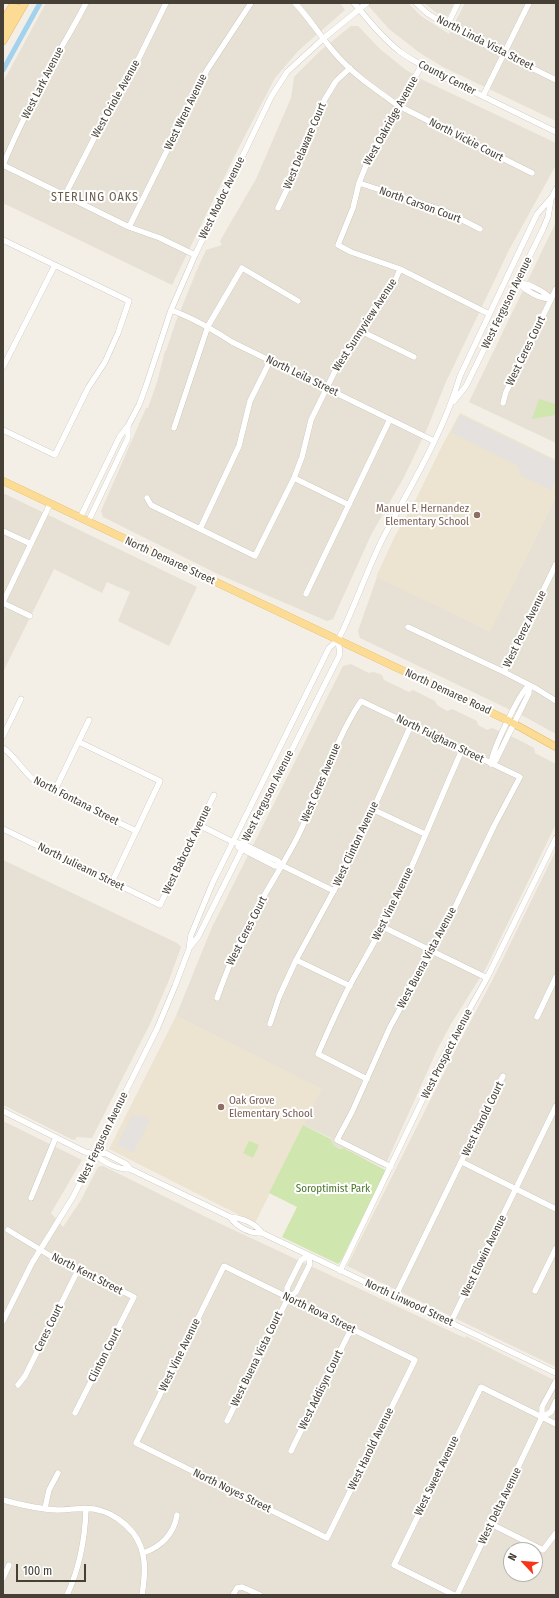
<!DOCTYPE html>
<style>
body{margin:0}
#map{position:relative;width:559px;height:1598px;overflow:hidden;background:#f3efe6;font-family:"Fira Sans Condensed",sans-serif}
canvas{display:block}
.frame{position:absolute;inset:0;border:4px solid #453f35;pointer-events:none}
.north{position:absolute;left:503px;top:1542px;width:40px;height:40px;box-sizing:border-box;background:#fff;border:1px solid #b5b2ae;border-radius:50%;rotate:296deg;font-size:11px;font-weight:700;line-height:16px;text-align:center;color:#453f35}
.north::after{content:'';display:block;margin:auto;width:14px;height:18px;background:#f63519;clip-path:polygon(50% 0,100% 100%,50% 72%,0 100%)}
.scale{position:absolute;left:16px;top:1564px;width:70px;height:18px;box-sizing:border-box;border:2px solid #453f35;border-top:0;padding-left:5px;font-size:12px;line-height:14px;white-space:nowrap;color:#453f35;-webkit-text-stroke:3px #fff;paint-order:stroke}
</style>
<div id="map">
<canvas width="559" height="1598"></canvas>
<div class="frame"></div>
<div class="north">N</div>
<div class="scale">100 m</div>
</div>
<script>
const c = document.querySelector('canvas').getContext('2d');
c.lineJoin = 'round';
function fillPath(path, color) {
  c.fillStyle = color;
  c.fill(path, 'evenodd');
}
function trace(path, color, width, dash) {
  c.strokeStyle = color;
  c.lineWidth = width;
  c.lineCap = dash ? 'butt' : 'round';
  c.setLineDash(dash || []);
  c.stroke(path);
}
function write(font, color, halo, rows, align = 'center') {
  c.font = font + ' "Fira Sans Condensed",sans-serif';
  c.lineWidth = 4;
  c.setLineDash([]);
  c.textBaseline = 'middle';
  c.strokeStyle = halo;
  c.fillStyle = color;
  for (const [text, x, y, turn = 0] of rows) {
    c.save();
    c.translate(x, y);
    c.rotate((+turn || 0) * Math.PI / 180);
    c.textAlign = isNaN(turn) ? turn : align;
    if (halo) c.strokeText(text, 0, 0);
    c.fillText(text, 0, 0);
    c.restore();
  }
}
const residential = new Path2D(`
 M46 3H340L345 10 298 51 275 78 237 151 172 285 3 203V82Z
 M366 3H408L421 16 449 34 465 3H556V121L443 67 420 53 389 29Z
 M424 3H454L448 16 443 18Z
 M351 26H358L380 49 406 70 423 80 556 143V165L509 250 445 384 427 429 404 477 371 535 333 619 327 621 220 575 139 535 103 517 101 511 146 408H148L157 382 165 351H166L175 324 196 272 206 250 222 245 220 241 256 179 291 98 294 77 320 51Z
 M556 222V443L469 402Z
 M3 493 197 587 169 646 118 621 130 592 107 582 102 593 54 569 3 672Z
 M556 496V734L525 717 360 638 358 631 377 577 490 631Z
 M351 664 369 673 374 672 382 675 384 680 409 692 413 690 435 701 437 705 447 711 452 709 477 721 478 725 487 730 492 728 517 739 534 748 535 753 556 764V824L486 968 451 1024 437 1050 384 1168 344 1148 340 1149 336 1147 332 1143 331 1138 303 1125 321 1089 176 1016 212 927 343 666Z
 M556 850V1367L347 1266 458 1045 494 977Z
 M3 860 177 943 181 947 169 980 151 1022 92 1138 77 1137 75 1140 71 1139 3 1105Z
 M3 1121 82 1160 51 1213 63 1227 81 1200 98 1167 103 1166 208 1218 465 1338 466 1336 556 1381V1593L555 1595H3ZM511 1550H535V1574H511Z`);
const education = new Path2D(`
 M460 413 556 460V496L490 631 376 577 394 538 415 501 443 444Z
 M176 1016 322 1089 255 1223 109 1149Z`);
const green = new Path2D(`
 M539 399 556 404V415L532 419Z
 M303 1125 331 1139C332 1144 335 1147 340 1149L344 1148 385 1170V1172L341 1261 338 1264 282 1237 297 1207 269 1193Z
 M249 1141 259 1145 253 1158 243 1153Z`);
const parking = new Path2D(`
 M460 415 556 462V479L551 490 521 476 518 466 452 433Z
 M133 1114 140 1117 141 1115 150 1120 133 1153 117 1145Z`);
const canal = new Path2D(`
 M3 70 40 3`);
const minor = new Path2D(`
 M86 3C77 21 66 39 56 57 37 92 18 128 3 165L129 227 160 238 195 255
 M295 3C309 18 320 35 333 51 351 73 376 90 399 106L532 173
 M354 3C368 20 382 37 399 51 408 58 419 63 429 70L556 132
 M416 3 427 13 447 26 556 80
 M447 26 458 3
 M422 65 371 153 359 183 353 208 338 245 351 252 400 269 489 314
 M483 96 529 3
 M359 183 445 211 480 229
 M65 195 111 105 139 58 166 3
 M278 208 291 181 313 124 325 99 336 81 350 68
 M129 227 207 70 251 3
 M3 240 129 301 118 333 105 362 88 388 55 455 3 430
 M517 282C526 291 539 299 551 299
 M517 282C529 284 543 290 551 299
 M171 310C193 318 212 329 232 342L434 441
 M361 331 414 357
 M3 367 55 265
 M454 401 466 386 543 229 548 217 551 199
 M503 403 506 392 556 289
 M174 428 208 326 242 268 298 301
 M294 478 349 505
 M147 498 151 505 255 556 294 478 302 457 311 420 338 365 392 288 400 269
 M80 518 120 436 128 426 139 405 146 386 171 310 195 255 271 97 287 72 324 38 367 3
 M88 522 128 438V427
 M200 529 239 446 250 401 270 361
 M3 531 31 544
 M306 594 390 419
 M3 602 50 504
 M3 603 30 616
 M408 627 504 672 537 689 556 701
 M504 672 556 564
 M3 736 21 699
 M79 742 160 781 112 882
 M3 748C16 757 23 772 36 782L136 831
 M491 764 496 760 529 693V685
 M491 764C492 750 519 694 529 685
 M54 792 89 720
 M372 809 425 834
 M199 825 233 842 243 844 278 861 281 865 334 891
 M3 829 160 905 214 795
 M238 847 275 866 281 865
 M383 927 487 978
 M190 947 198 937 340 654 338 640
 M296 960 350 986
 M217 998C226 973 236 947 249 923 264 894 282 867 297 838 320 793 333 743 361 701L520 777 494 826 447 924 390 1027 352 1112 337 1140 391 1167
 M537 1017 556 977
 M270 1024 279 997 296 960 350 861 411 725
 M367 1079 318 1054C328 1031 338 1008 350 985 365 958 381 931 395 903 419 853 439 801 462 750
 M3 1111 85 1152 95 1154 105 1153 126 1164 130 1169 230 1217C242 1218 255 1223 262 1233L556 1373
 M95 1154C103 1162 118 1170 130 1169
 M462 1162 556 1209
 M31 1198 56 1137
 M230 1217C237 1227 250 1234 262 1233
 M8 1230 49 1255 134 1297 75 1413
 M224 1266 415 1360 327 1538 136 1443Z
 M340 1271 445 1053 487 978 556 838
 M535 1291 556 1248
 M395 1297 503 1076
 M3 1321 32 1263 73 1197 157 1029 175 986 189 949 191 935 213 882 329 648 338 640 343 630C357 600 368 568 383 538 411 485 443 434 460 376L537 214 552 197 556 189
 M451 1322 556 1106
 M18 1385 25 1376 78 1270
 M542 1417 551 1412 556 1401
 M227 1421 288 1298 287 1288 301 1260 308 1256 310 1264 296 1292 288 1298
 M291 1451 351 1329
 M3 1500C21 1505 39 1509 57 1510 70 1510 82 1507 94 1509 117 1513 139 1532 143 1555 146 1568 144 1582 142 1595
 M45 1508 49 1490 58 1473
 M491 1524 543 1550 556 1533
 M143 1553C161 1547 174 1534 177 1515
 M3 1578 9 1565
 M67 1595C80 1567 85 1539 86 1509
 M233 1595 237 1588 242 1587 260 1595
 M454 1595 394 1565 481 1387 556 1424
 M457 1595 542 1417V1407L556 1381`);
const major = new Path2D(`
 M3 21 14 3
 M4 29 17 8
 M3 41 25 3
 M3 481 509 721 556 747`);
const markers = [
 [477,515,4,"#8d6e63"],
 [221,1107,4,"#8d6e63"]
];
const streetNames = [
 ["North Linda Vista Street",485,43,27],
 ["County Center",447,78,27],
 ["West Lark Avenue",43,83,-63],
 ["West Oriole Avenue",116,99,-61],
 ["West Wren Avenue",186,112,-64],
 ["West Oakridge Avenue",391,121,-61],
 ["North Vickie Court",466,140,27],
 ["West Delaware Court",305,146,-67],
 ["West Modoc Avenue",222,198,-64],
 ["North Carson Court",420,205,20],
 ["West Ferguson Avenue",507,303,-64],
 ["West Sunnyview Avenue",365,325,-57],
 ["West Ceres Court",526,351,-64],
 ["North Leila Street",302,376,26],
 ["North Demaree Street",170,561,25],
 ["West Perez Avenue",525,629,-64],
 ["North Demaree Road",448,692,25],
 ["North Fulgham Street",440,739,26],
 ["West Ceres Avenue",321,783,-67],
 ["West Ferguson Avenue",268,796,-63],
 ["North Fontana Street",76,801,27],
 ["West Clinton Avenue",356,844,-65],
 ["West Babcock Avenue",187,850,-64],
 ["North Julieann Street",81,867,26],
 ["West Vine Avenue",393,904,-64],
 ["West Ceres Court",247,931,-63],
 ["West Buena Vista Avenue",427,958,-62],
 ["West Prospect Avenue",447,1054,-63],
 ["West Harold Court",483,1119,-64],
 ["West Ferguson Avenue",103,1138,-64],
 ["West Elowin Avenue",484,1256,-64],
 ["North Kent Street",87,1274,27],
 ["North Linwood Street",409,1303,25],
 ["North Rova Street",319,1313,26],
 ["Ceres Court",49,1328,-64],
 ["Clinton Court",105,1355,-63],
 ["West Vine Avenue",180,1355,-64],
 ["West Buena Vista Court",257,1359,-64],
 ["West Addisyn Court",321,1390,-64],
 ["West Harold Avenue",371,1449,-64],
 ["West Sweet Avenue",437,1476,-64],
 ["North Noyes Street",232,1491,26],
 ["West Delta Avenue",500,1506,-64]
];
const educationNames = [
 ["Manuel F. Hernandez",469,509],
 ["Elementary School",469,522],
 ["Oak Grove",229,1101,"left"],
 ["Elementary School",229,1114,"left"]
];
const parkNames = [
 ["Soroptimist Park",333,1189]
];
const neighbourhoodNames = [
 ["STERLING OAKS",95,198]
];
fillPath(residential, '#e7e0d4');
fillPath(education, '#ece3d0');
fillPath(green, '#cfe7af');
fillPath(parking, '#e4e1de');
trace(canal, '#a3d2ef', 5);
trace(minor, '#beb6a9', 6);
trace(major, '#e2b965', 8);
trace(minor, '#fff', 5.5);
trace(major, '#fcdc95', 7);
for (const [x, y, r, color] of markers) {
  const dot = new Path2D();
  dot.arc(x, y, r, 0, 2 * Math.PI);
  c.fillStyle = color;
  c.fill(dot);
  trace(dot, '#fff', 1.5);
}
write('11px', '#453f35', '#fff', streetNames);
write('11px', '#785e54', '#fff', educationNames, 'right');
write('11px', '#49762a', '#fff', parkNames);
c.letterSpacing = '1px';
write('12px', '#685c4d', '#fff', neighbourhoodNames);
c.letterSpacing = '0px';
</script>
